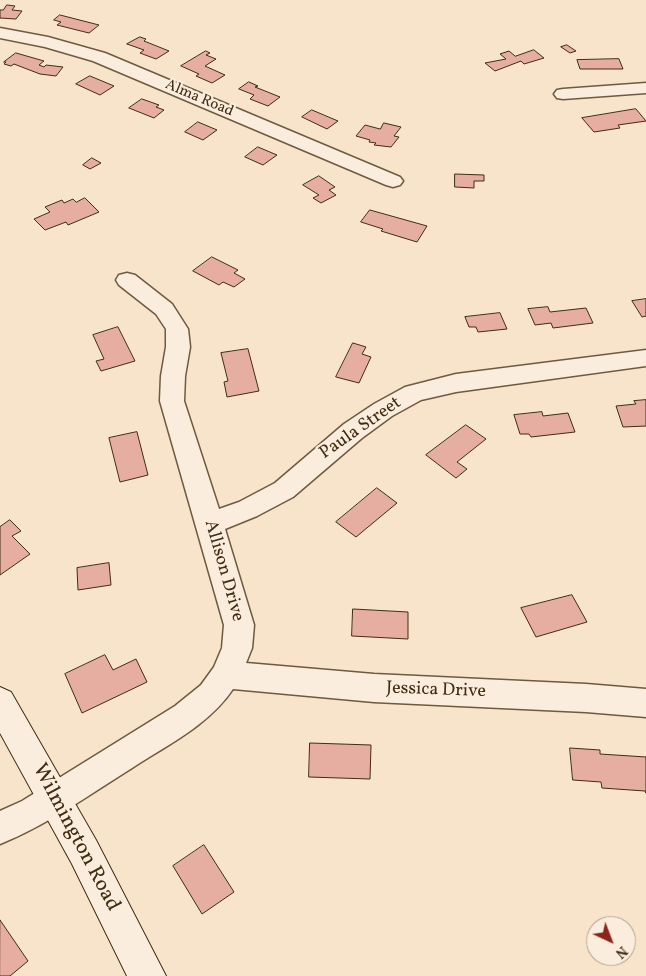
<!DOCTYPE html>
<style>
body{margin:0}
#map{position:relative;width:646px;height:976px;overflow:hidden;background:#f7e4ca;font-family:Vollkorn,serif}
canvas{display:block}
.north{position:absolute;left:586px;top:916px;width:50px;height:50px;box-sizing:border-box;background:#faeddd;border:1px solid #b0a08b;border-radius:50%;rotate:137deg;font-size:14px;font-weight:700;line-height:20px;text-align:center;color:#412c11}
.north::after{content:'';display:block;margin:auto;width:18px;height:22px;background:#8f2418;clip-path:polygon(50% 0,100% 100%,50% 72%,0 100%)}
</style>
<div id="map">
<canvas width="646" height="976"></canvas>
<div class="north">N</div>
</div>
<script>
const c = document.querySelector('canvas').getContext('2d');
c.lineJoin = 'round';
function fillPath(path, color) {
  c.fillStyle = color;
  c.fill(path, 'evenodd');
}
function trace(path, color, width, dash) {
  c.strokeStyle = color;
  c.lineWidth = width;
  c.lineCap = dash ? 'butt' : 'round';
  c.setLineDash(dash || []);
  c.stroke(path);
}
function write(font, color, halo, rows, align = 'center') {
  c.font = font + ' Vollkorn,serif';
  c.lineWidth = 4.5;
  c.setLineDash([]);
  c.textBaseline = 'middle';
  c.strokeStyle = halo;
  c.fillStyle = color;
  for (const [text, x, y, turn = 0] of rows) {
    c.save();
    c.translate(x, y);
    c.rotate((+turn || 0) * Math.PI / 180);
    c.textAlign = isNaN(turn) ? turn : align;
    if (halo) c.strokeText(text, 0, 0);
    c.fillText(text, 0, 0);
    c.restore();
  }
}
const building = new Path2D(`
 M7 5 15 6 12 10 22 11 16 19 0 18V10H3Z
 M60 15 99 25 89 33 57 25 61 22 54 20Z
 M140 37 146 39 144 41 169 51 156 59 140 53 144 50 127 44Z
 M567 45 576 51 570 53 561 47Z
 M534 50 544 58 524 64 521 61 495 71 485 63 506 59 500 54 509 51 515 56Z
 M206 51 210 53 206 55 216 59 205 66 225 75 212 83 196 76 199 74 181 66Z
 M16 53 44 61 39 65 44 67 46 65 63 67 56 76 40 74 14 64 11 66 4 64 6 62H4Z
 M619 59 623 69H580L577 60Z
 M90 76 114 86 100 95 76 84Z
 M249 82 258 86 255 87 280 97 268 106 250 99 254 95 239 89Z
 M142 99 159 105 156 107 164 110 154 118 129 108Z
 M636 109 646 121 618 125 620 128 594 132 582 118Z
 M312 110 338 121 327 129 302 117Z
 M198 122 217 130 203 140 185 132Z
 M384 123 401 127 394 136 399 137 391 147 374 145 376 143 369 142 370 140 356 136 365 125 380 129Z
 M258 147 277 155 263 165 245 157Z
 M92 158 101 163 90 169 83 165Z
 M455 174 484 175V181H474V188L455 187Z
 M319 176 335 187 329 190 336 195 321 203 313 198 319 195 303 185Z
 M85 198 99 212 68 225 66 222 45 230 34 219 50 212 45 207 62 200 64 203 73 199 76 202Z
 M370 210 427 226 417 242 381 231 383 229 361 222Z
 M212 257 238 270 234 273 245 279 234 287 223 282 219 285 193 271Z
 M646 299V316L642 317 632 301Z
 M548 307 550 312 586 308 593 323 553 328 551 323 535 325 528 309Z
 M500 313 507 329 478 332 476 327H469L465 317Z
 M118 327 135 361 101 371 96 361 104 359 93 335Z
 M353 343 366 347 362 354 371 357 359 383 336 377Z
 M248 349 259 391 227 397 224 382 228 381 221 353Z
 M646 400V426L623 427 616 406 636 404 634 401Z
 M542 412 543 416 568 413 575 432 531 437 529 434H520L514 415Z
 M466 425 486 439 457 462 467 469 456 478 426 455Z
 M137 432 148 475 120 482 109 438Z
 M377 488 397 503 356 537 336 522Z
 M10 520 21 531 12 536 30 554 0 575V527Z
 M109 563 111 585 78 590 77 568Z
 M572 595 587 622 536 637 521 608Z
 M353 609 408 612V639L352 636Z
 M105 655 113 670 136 659 147 682 82 713 65 674Z
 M310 743 371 745 370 779 309 777Z
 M570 748 600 750V754L646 757V793L645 791 602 788 601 782 573 780Z
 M204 845 234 892 202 914 173 866Z
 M0 920 28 961 10 976H0Z`);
const minor = new Path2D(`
 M0 28 48 37 105 53 400 177 403 181 400 185 393 187 386 185 93 61 45 47 0 38Z
 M646 83V93L563 99 557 98 554 94 557 90 563 89Z
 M127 273 135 275 172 304 188 329 190 347 185 376 184 401 219 509 239 502 275 483 344 424 374 404 405 387 456 374 646 350V366L456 392 421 400 392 416 362 438 293 497 257 516 225 529 254 625 252 648 246 663 374 674 586 684 646 689V717L586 712 374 702 233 689C209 725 167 745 132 768 89 795 47 825 0 844V811L22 801 175 706 201 685 214 667 222 648 224 625 160 401 161 376 166 347V329L156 314 119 285 116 280 119 275Z`);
const secondary = new Path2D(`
 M0 687 11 692 96 840 166 976H127L72 864 0 733Z`);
const farStreetnames = [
 ["Alma Road",199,99,23]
];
const streetNames = [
 ["Paula Street",361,429,-35],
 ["Allison Drive",223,571,74],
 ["Jessica Drive",436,691,2]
];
const nearStreetnames = [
 ["Wilmington Road",75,838,62]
];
fillPath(building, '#e5aea1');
trace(building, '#412c11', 1);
trace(minor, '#6e5a3f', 3);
trace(secondary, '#412c11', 2);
fillPath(minor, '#faeddd');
fillPath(secondary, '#faeddd');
write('15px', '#412c11', '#faeddd', farStreetnames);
write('18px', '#412c11', '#faeddd', streetNames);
write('21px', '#412c11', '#faeddd', nearStreetnames);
</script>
